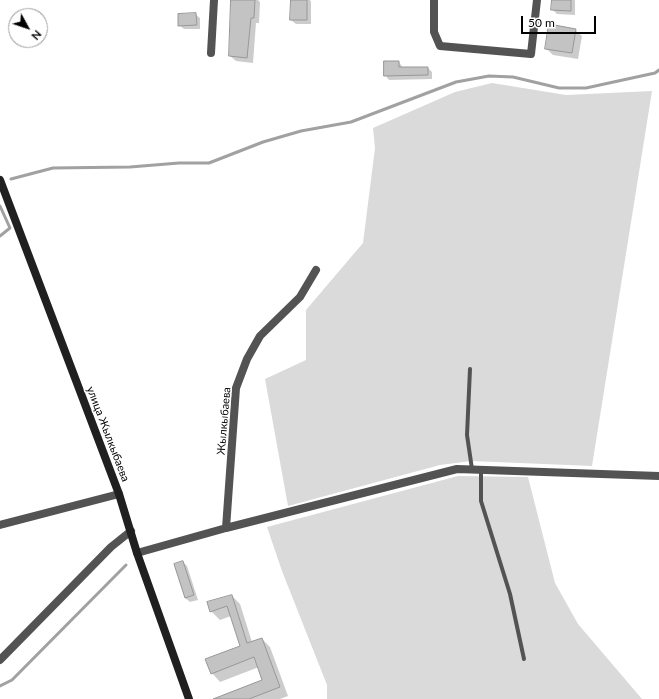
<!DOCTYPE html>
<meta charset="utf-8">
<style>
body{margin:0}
#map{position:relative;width:659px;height:699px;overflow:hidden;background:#fff;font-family:Lato,sans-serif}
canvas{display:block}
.north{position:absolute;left:8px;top:8px;width:40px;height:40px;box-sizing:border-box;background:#fff;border:1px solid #999;border-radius:50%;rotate:130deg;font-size:11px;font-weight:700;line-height:16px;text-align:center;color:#000}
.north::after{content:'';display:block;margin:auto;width:14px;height:18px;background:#000;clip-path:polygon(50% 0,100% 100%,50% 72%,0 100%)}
.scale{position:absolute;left:521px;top:16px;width:75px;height:18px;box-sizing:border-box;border:2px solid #000;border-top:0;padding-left:5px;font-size:12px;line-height:14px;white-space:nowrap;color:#000;-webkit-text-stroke:3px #fff;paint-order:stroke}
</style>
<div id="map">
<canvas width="659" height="699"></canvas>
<div class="north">N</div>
<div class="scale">50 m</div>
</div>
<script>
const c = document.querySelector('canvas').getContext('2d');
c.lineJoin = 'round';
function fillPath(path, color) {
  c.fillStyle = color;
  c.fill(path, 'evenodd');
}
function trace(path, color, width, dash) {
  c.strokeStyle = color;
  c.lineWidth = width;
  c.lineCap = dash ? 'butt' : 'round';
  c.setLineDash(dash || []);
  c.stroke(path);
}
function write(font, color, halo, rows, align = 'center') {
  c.font = font + ' Lato,sans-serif';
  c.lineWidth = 3;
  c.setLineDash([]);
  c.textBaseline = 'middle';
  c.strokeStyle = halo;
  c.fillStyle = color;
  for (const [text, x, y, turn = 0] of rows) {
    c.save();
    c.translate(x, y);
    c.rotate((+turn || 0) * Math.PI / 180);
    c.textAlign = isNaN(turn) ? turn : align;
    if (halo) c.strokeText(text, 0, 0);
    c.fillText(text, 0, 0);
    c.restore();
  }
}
const green = new Path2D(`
 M492 83 566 95 652 91 592 466 471 461 440 465 288 506 265 379 306 360V310L363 243 375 148 373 128 455 92Z
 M458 476 528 477 555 583 578 624 642 699H327V685L282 571 267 527Z`);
const shadow = new Path2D(`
 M232 0H258L260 2 259 23H256L253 63 236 61 230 56Z
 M292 0H310L311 2V24H296L291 20Z
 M553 0H575V15L557 14 552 9Z
 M195 14 200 18V29H184L179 25Z
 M575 30 582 36 578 59 553 55 546 48Z
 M399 62 403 68H428L432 72V79L389 80 385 75Z
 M183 562 187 566 198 600 190 602 185 598 175 565Z
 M232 596 240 604 252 642 262 639 270 647 288 696 280 699H220L264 680 259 667 220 682 212 673 241 647 231 616 220 620 211 611Z`);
const stream = new Path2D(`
 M11 179 53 168 130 167 179 163H209L263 142 301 131 351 122 456 82 489 76 513 77 559 88H586L655 73 659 70
 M0 206 10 228 0 236
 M0 686 12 680 126 565`);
const building = new Path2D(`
 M231 0H255L254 18H251L247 58 229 56Z
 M291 0H307V20H290Z
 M552 0H571V11L551 10Z
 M196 13 197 25 178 26V14Z
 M549 24 576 29 572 53 545 49Z
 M384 61H399V67H428V75L384 76Z
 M183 561 194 595 185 598 174 564Z
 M232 595 247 643 262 638 280 687 249 699H213L262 680 254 657 211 674 205 659 240 646 227 606 210 612 207 602Z`);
const lane = new Path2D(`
 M470 369 467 435 472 469
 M481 469V501L510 594 524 659`);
const street = new Path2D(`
 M434 0V32L440 46 531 54 537 0
 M211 53 214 0
 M0 525 119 494
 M226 528 236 388 247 359 260 336 300 297 316 270
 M137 553 226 528 457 469 659 476
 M0 660 111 547 131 531`);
const secondary = new Path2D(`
 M0 180 119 494 137 553 189 699`);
const streetNames = [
 ["Жылкыбаева",224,421,-85],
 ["улица Жылкыбаева",108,434,69]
];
fillPath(green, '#dadada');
fillPath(shadow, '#0003');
trace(stream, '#a1a1a1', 3);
fillPath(building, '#c3c3c3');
trace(building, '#979797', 1);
trace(lane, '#535353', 4);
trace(street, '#535353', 8);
trace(secondary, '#202020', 8);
write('11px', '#000', '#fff', streetNames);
</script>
